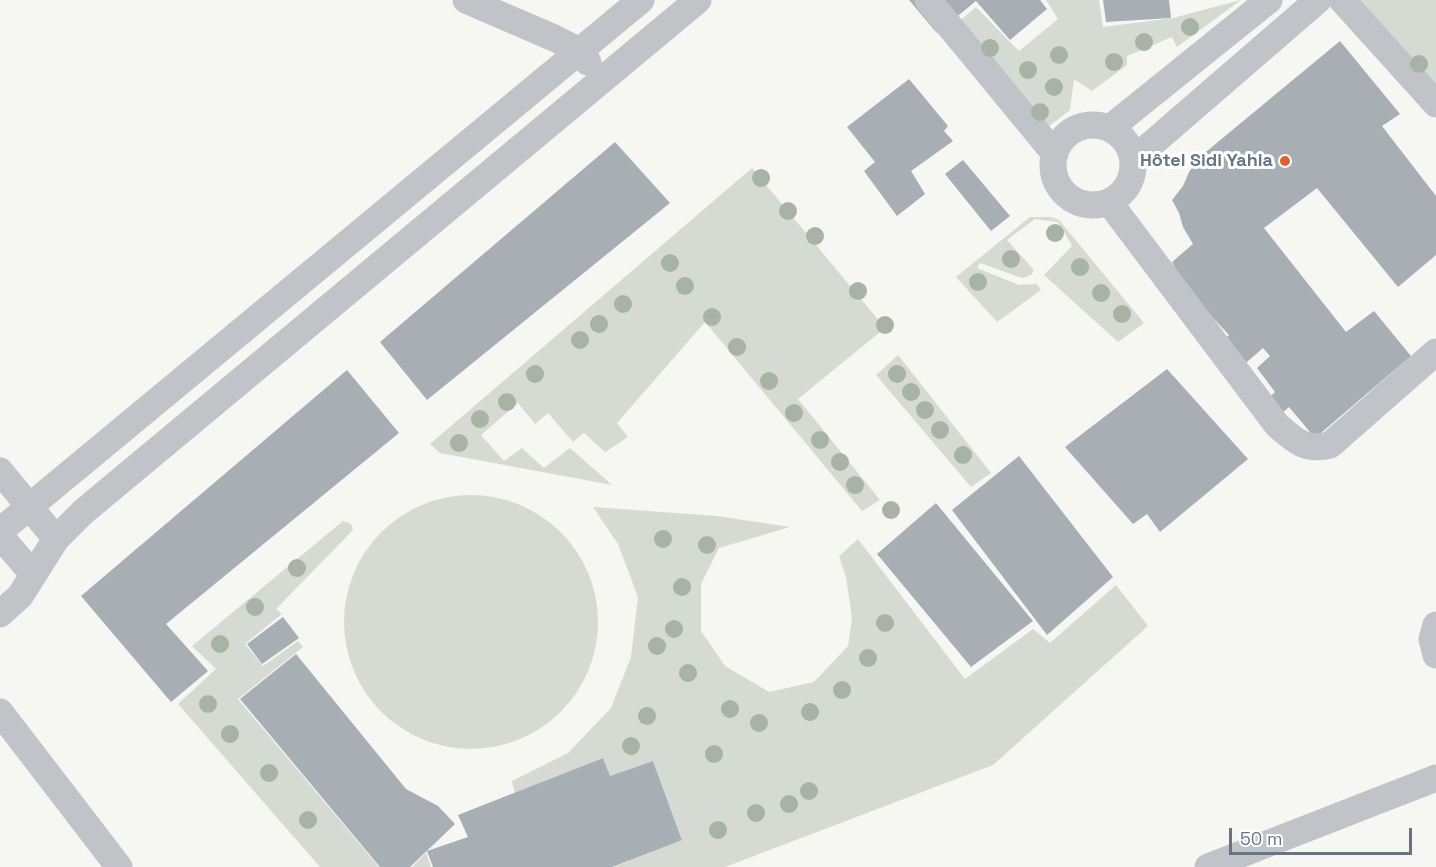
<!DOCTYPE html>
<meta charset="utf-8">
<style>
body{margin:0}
#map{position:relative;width:1436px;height:867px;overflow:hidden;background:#f6f6f3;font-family:"Space Grotesk",sans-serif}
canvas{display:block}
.scale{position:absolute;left:1229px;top:828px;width:183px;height:27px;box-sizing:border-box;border:3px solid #677583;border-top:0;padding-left:8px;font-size:18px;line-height:21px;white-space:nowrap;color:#677583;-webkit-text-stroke:4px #fff;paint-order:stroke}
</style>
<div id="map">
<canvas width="1436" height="867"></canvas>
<div class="scale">50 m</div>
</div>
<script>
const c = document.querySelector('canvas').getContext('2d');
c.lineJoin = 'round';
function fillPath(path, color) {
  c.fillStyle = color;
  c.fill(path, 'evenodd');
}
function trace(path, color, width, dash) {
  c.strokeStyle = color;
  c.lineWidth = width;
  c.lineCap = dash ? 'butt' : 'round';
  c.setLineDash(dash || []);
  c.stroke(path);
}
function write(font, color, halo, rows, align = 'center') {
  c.font = font + ' "Space Grotesk",sans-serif';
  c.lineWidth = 6;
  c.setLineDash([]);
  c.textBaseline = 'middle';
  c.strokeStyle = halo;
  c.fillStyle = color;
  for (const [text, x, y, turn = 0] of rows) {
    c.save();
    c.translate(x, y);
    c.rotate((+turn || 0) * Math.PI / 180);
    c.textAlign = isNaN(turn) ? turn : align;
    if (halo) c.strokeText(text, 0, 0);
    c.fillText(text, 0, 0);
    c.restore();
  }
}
const green = new Path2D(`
 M1046 0H1099L1103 27 1173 18 1241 0 1177 47 1172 37 1127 56V65L1092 91 1074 79 1070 110 1034 138 942 36 976 7 1019 51 1058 19Z
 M1358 0H1436V102Z
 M752 168 885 328 798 399 880 500 862 511 705 322 617 423 628 437 605 452 584 433 573 442 548 413 535 424 518 403 481 435 504 461 522 448 544 468 570 448 612 485 440 453 430 444Z
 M1030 217H1051L1059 220 1144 323 1118 342 1044 275 1072 246 1058 222 1035 219 1007 240 1034 270 1031 275 1022 278 980 263 977 268 1019 285 1037 284 1041 290 997 322 956 277Z
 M898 355 991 473 971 487 876 375Z
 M344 622a127 127 0 1 1 254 0a127 127 0 1 1-254 0Z
 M593 507 717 516 790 527 719 548 701 584V631L725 666 769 692 814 682 848 646 852 618 846 577 839 556 858 539 965 679 1033 629 1050 643 1116 585 1148 626 993 765 725 867H613L682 839 653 761 610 776 603 758 515 793 512 781 568 753 611 708 631 657 638 597 618 544Z
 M343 521 351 524 353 530 276 609 282 614 245 644 263 666 298 641 303 647 238 699 379 867H320L178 704 216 669 192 646Z
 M426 853 431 867H412Z`);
const building = new Path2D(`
 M909 0H1040L1047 9 1010 40 976 1 937 33Z
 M1103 0H1169L1171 18 1106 22Z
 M1340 41 1400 114 1382 126 1436 196V255L1398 287 1317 188 1264 228 1346 332 1374 311 1411 356 1315 438 1289 407 1269 425 1256 409 1275 392 1257 368 1270 356 1263 348 1231 376 1210 351 1229 335 1188 291 1172 262 1193 244 1183 227 1179 213 1172 200 1183 186 1189 172 1201 156Z
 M909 79 948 126 944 131 953 141 911 171 925 194 897 216 864 171 875 162 847 127Z
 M615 142 670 203 427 400 380 342Z
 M963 160 1010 216 991 231 945 174Z
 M1167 369 1248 459 1160 532 1147 514 1133 524 1065 447Z
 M347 370 399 433 166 624 208 671 171 702 81 596Z
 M1019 456 1113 577 1047 635 952 510Z
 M936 503 1033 621 971 667 877 554Z
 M283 617 299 638 262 664 247 644Z
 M296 654 406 789 438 806 455 824 410 867H380L240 699Z
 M603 758 610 776 653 761 682 840 612 867H433L427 851 468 837 458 815Z`);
const minor = new Path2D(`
 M466 0 554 38 578 50 588 62
 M928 0 1055 154
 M1342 0 1436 104
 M1053 165a40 40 0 1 1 80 0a40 40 0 1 1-80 0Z
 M1110 128 1269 0
 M1133 160 1318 0
 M1109 202 1277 425C1295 441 1305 451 1330 445L1436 352
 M0 471 56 539
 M0 531 641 0
 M0 536 33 574
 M0 614 20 596 56 539 83 512 698 0
 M1436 625 1432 639 1436 655
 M0 712 119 867
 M1208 867 1436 778`);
const trees = [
 [1190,27],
 [1144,42],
 [990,48],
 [1059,55],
 [1114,62],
 [1419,64],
 [1028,70],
 [1054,87],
 [1040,112],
 [761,178],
 [788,211],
 [1055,233],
 [815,236],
 [1011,259],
 [670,263],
 [1080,267],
 [978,282],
 [685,286],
 [858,291],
 [1101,293],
 [623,304],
 [1122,314],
 [712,317],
 [599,324],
 [885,325],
 [580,340],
 [737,347],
 [535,374],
 [897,374],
 [769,381],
 [911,392],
 [507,402],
 [925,410],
 [794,413],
 [480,419],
 [940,430],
 [820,440],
 [459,443],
 [963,455],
 [840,462],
 [855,485],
 [891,510],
 [663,539],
 [707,545],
 [297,568],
 [682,587],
 [255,607],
 [885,623],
 [674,629],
 [220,644],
 [657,646],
 [868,658],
 [688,673],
 [842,690],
 [208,704],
 [730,709],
 [810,712],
 [647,716],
 [759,723],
 [230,734],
 [631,746],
 [714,754],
 [269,773],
 [809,791],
 [789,804],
 [756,813],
 [308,820],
 [718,830]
];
const markers = [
 [1285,161,6,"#dc622e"]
];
const poiNames = [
 ["Hôtel Sidi Yahia",1273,161]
];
fillPath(green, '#d5dbd3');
fillPath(building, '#a7aeb4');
trace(minor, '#c0c3c7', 27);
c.fillStyle = '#a8b2a5';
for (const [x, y] of trees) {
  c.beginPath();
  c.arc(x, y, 9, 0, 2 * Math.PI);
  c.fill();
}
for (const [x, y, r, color] of markers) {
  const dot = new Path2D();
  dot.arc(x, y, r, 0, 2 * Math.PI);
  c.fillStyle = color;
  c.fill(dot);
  trace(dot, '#fff', 2);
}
write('bold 18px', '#677583', '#fff', poiNames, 'right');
</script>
